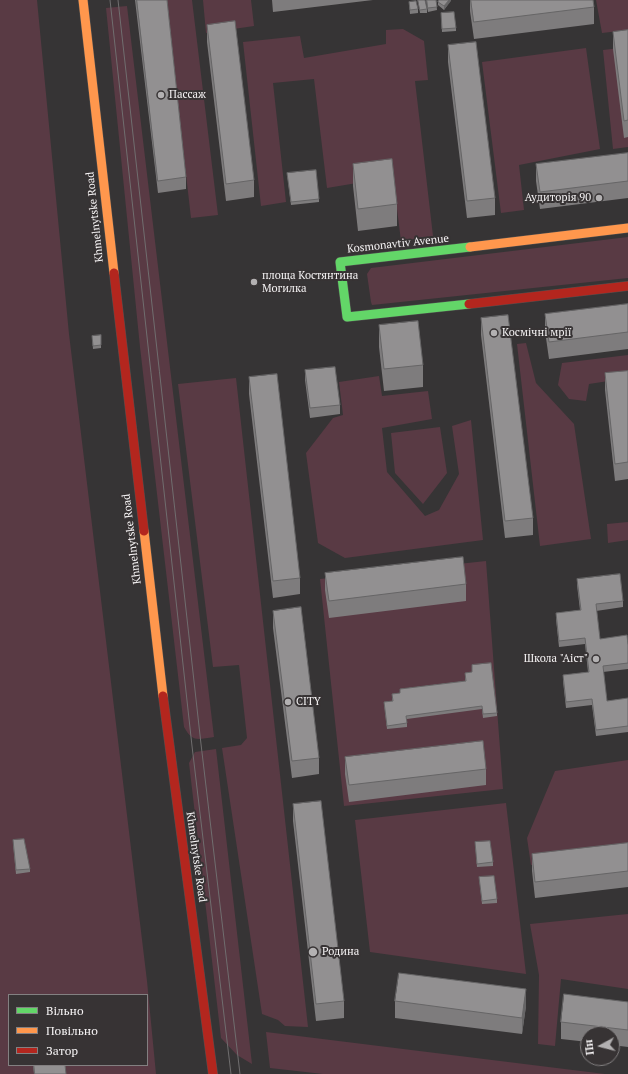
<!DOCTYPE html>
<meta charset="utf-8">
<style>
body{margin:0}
#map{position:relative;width:628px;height:1074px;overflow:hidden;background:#363435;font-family:"PT Serif",serif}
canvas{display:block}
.legend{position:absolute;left:8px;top:994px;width:140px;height:72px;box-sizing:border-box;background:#373334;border:1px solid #838081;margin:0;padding:5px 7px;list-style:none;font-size:12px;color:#f6f4f5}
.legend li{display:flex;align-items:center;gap:8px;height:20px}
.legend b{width:20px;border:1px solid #838081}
.north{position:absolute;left:580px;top:1026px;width:40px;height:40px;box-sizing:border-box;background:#373334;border:1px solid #838081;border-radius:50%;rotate:263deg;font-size:11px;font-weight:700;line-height:16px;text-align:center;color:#f6f4f5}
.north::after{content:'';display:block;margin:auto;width:14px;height:18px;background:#b3b1b2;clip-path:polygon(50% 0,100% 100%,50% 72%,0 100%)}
</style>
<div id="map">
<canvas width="628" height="1074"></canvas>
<ul class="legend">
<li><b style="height:5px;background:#63d668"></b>Вільно</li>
<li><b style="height:5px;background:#ff974d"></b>Повільно</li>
<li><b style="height:5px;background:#b3261e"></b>Затор</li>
</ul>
<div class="north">Пн</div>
</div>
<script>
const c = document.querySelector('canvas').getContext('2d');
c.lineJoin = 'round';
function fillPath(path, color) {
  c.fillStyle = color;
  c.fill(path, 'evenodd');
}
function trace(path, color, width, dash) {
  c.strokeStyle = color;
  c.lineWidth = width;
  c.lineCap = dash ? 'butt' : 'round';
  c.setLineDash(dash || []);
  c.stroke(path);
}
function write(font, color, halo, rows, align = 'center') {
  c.font = font + ' "PT Serif",serif';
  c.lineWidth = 4;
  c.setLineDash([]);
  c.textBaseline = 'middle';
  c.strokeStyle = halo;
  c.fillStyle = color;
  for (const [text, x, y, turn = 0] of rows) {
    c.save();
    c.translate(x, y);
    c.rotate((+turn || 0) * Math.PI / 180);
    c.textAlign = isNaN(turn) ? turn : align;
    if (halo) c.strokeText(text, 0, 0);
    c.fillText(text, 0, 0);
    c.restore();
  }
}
const green = new Path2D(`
 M0 0H37L69 334 147 981 156 1074H0ZM9 995H147V1065H9Z
 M166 0H192L218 215 191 218Z
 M203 0H251L254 26 206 33Z
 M596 0H628V30L602 33Z
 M127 6 214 737C198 739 193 743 184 727L140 347 106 8Z
 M403 29 424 41 428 80 415 81 433 236 401 241 393 177 327 188 314 79 273 83 286 202 261 206 243 42 300 36 304 58 386 44V30Z
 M628 47V147L613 149 603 50Z
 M586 48 600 149 519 165 524 210 501 213 482 62Z
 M628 237V278L372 305 371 302 367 274 371 268Z
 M526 343 536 383 574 424 591 539 540 546 517 344Z
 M628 355V378L589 384 586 401 569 399 558 385 562 363Z
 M379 376 382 396 428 391 432 419 382 428 387 472 425 516 439 510 459 474 452 426 471 420 483 540 345 558 318 543 306 453 333 418 343 415 339 382Z
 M236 378 308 1027 285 1026 278 1020 262 1014 222 748 241 745 247 738 239 665 213 667 178 384Z
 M440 427 447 473 423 504 395 473 391 433Z
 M628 522V540L608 543 607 524Z
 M486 561 503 789 344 806 320 579Z
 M216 749 252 1064 237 1055 221 1038 189 763 195 752Z
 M628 760V850L531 865 527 838 555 771Z
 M506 803 526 974 370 952 355 820Z
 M628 914V989L561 979 555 1046 538 1044 539 975 530 924Z
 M266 1032 605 1074H323L270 1068Z`);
const fast = new Path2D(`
 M469 304 347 317 340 262 470 247`);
const slow = new Path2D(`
 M83 0 114 273
 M470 247 628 228
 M144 531 163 696`);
const jam = new Path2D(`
 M114 273 144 531
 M469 304 628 286
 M163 696 213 1074`);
const tram = new Path2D(`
 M110 0 192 746 231 1074
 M118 0 201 744 240 1074`);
const wall = new Path2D(`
 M135 0H167L186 177V189L158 193Z
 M272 0H373L273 12Z
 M418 0 427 9V13H420Z
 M426 0H436L437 10 428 12Z
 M451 0 444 10 438 5V2Z
 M470 0H593L594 7V24L474 39 470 11Z
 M409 2 418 9V13L410 14Z
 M441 13 456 28V31L442 32Z
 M207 25 254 180V197L226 201 207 42Z
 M628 30V137L624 138 613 49V32Z
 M448 45 495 198V215L467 218 448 62Z
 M628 153V198L540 209 536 181V164Z
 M353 164 397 204V226L358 231 353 186Z
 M287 173 319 199V202L291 205Z
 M628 304V349L549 359 545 331V314Z
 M481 318 533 518V535L505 538 481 335Z
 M379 325 423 365V387L384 391 379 347Z
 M92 336 101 345V348L93 349Z
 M305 370 340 405V414L310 418 305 380Z
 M628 371V479L615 481 605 390V373Z
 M249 377 300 578V594L273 598 249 394Z
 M325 573 466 584V601L329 618 325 590Z
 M577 579 623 601V607L596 611 600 639 628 645V669L603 672 607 701 628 698V732L596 736 592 705 566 708 563 681V675L588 672 585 644 559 647 556 619V613L580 610 577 585Z
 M273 611 319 758V774L292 778 273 628Z
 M472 665 497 713V716L483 718 482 709 407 719V727L387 729 384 702 392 701V694L400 693V689L465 681V673L472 672Z
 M345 757 486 769V785L349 802 345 774Z
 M293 804 344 1001V1018L316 1021 293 821Z
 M475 842 493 862V866L477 867Z
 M13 843 30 869V872L16 874Z
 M628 843V887L535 898 532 871V854Z
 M479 877 497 899V903L482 904Z
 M395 1001 526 1006 522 1034 395 1018Z
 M628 1002V1047L612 1045V1034H588V1042L561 1039V1022Z
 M33 1065H65L66 1074H34Z`);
const shadedWall = new Path2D(`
 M449 0H451V1L444 10V6Z
 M526 989V1006L522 1034V1018Z`);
const building = new Path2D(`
 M137 0H167L186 177 158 181Z
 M418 0H425L427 9 420 10Z
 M427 0H436L437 7 428 8Z
 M439 0H449L444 6 438 2Z
 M471 0H593L594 7 474 22Z
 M416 1 418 9 410 10 409 2Z
 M454 12 456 28 442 29 441 13Z
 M235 21 254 180 226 184 207 25Z
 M628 30V120L624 121 613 32Z
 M476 42 495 198 467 201 448 45Z
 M628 153V181L540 192 536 164Z
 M392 159 397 204 358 209 353 164Z
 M316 170 319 199 291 202 287 173Z
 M628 304V332L549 342 545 314Z
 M508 315 533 518 505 521 481 318Z
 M418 321 423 365 384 369 379 325Z
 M101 335V345L93 346 92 336Z
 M335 367 340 405 310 408 305 370Z
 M628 371V462L615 464 605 373Z
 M277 374 300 578 273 581 249 377Z
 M463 557 466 584 329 601 325 573Z
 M620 574 623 601 596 604 600 639 627 635 628 645V663L603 666 607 701 628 698V726L596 730 592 699 566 702 563 675 589 672 585 638 559 641 556 613 581 610 577 579Z
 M301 607 319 758 292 761 273 611Z
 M491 663 497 713 483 714 482 706 406 716 407 723 387 726 384 702 393 701 392 694 400 693V689L466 681 465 673 472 672V665Z
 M483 741 486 769 349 785 345 757Z
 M321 801 344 1001 316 1004 293 804Z
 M24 839 30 869 16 870 13 840Z
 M490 841 493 862 477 864 475 842Z
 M628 843V871L535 882 532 854Z
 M494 876 497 899 482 901 479 877Z
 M399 973 526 989 522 1018 395 1001Z
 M564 994 628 1002V1030L561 1022Z
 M34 1065H65L66 1074H35Z`);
const markers = [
 [161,95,4,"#b3b1b2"],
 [599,198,4,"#b3b1b2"],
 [254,282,4,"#b3b1b2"],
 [494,333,4,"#b3b1b2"],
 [596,659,4,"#b3b1b2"],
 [288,702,4,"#b3b1b2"],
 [313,952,5,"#b3b1b2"]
];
const poiNames = [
 ["Пассаж",169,95],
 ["Аудиторія 90",591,198,"right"],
 ["площа Костянтина",262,276],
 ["Могилка",262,289],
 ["Космічні мрії",502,333],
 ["Школа \"Аіст\"",588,659,"right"],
 ["CITY",296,702],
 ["Родина",322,952]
];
const streetNames = [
 ["Khmelnytske Road",95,217,-96],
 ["Kosmonavtiv Avenue",398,244,-6],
 ["Khmelnytske Road",132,539,-97],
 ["Khmelnytske Road",196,857,82]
];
fillPath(green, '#593a44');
trace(fast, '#515050', 10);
trace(slow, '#515050', 10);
trace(jam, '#515050', 10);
trace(fast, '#63d668', 9);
trace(slow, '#ff974d', 9);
trace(jam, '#b3261e', 9);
trace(tram, '#706e6f', 1);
fillPath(wall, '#7e7c7d');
fillPath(shadedWall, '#666566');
fillPath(building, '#929091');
trace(building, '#666566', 1);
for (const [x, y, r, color] of markers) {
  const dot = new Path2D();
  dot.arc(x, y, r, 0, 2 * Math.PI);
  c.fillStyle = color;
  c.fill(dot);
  trace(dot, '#373334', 1.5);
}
write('11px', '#f6f4f5', '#373334', poiNames, 'left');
write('11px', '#f6f4f5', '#373334', streetNames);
</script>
